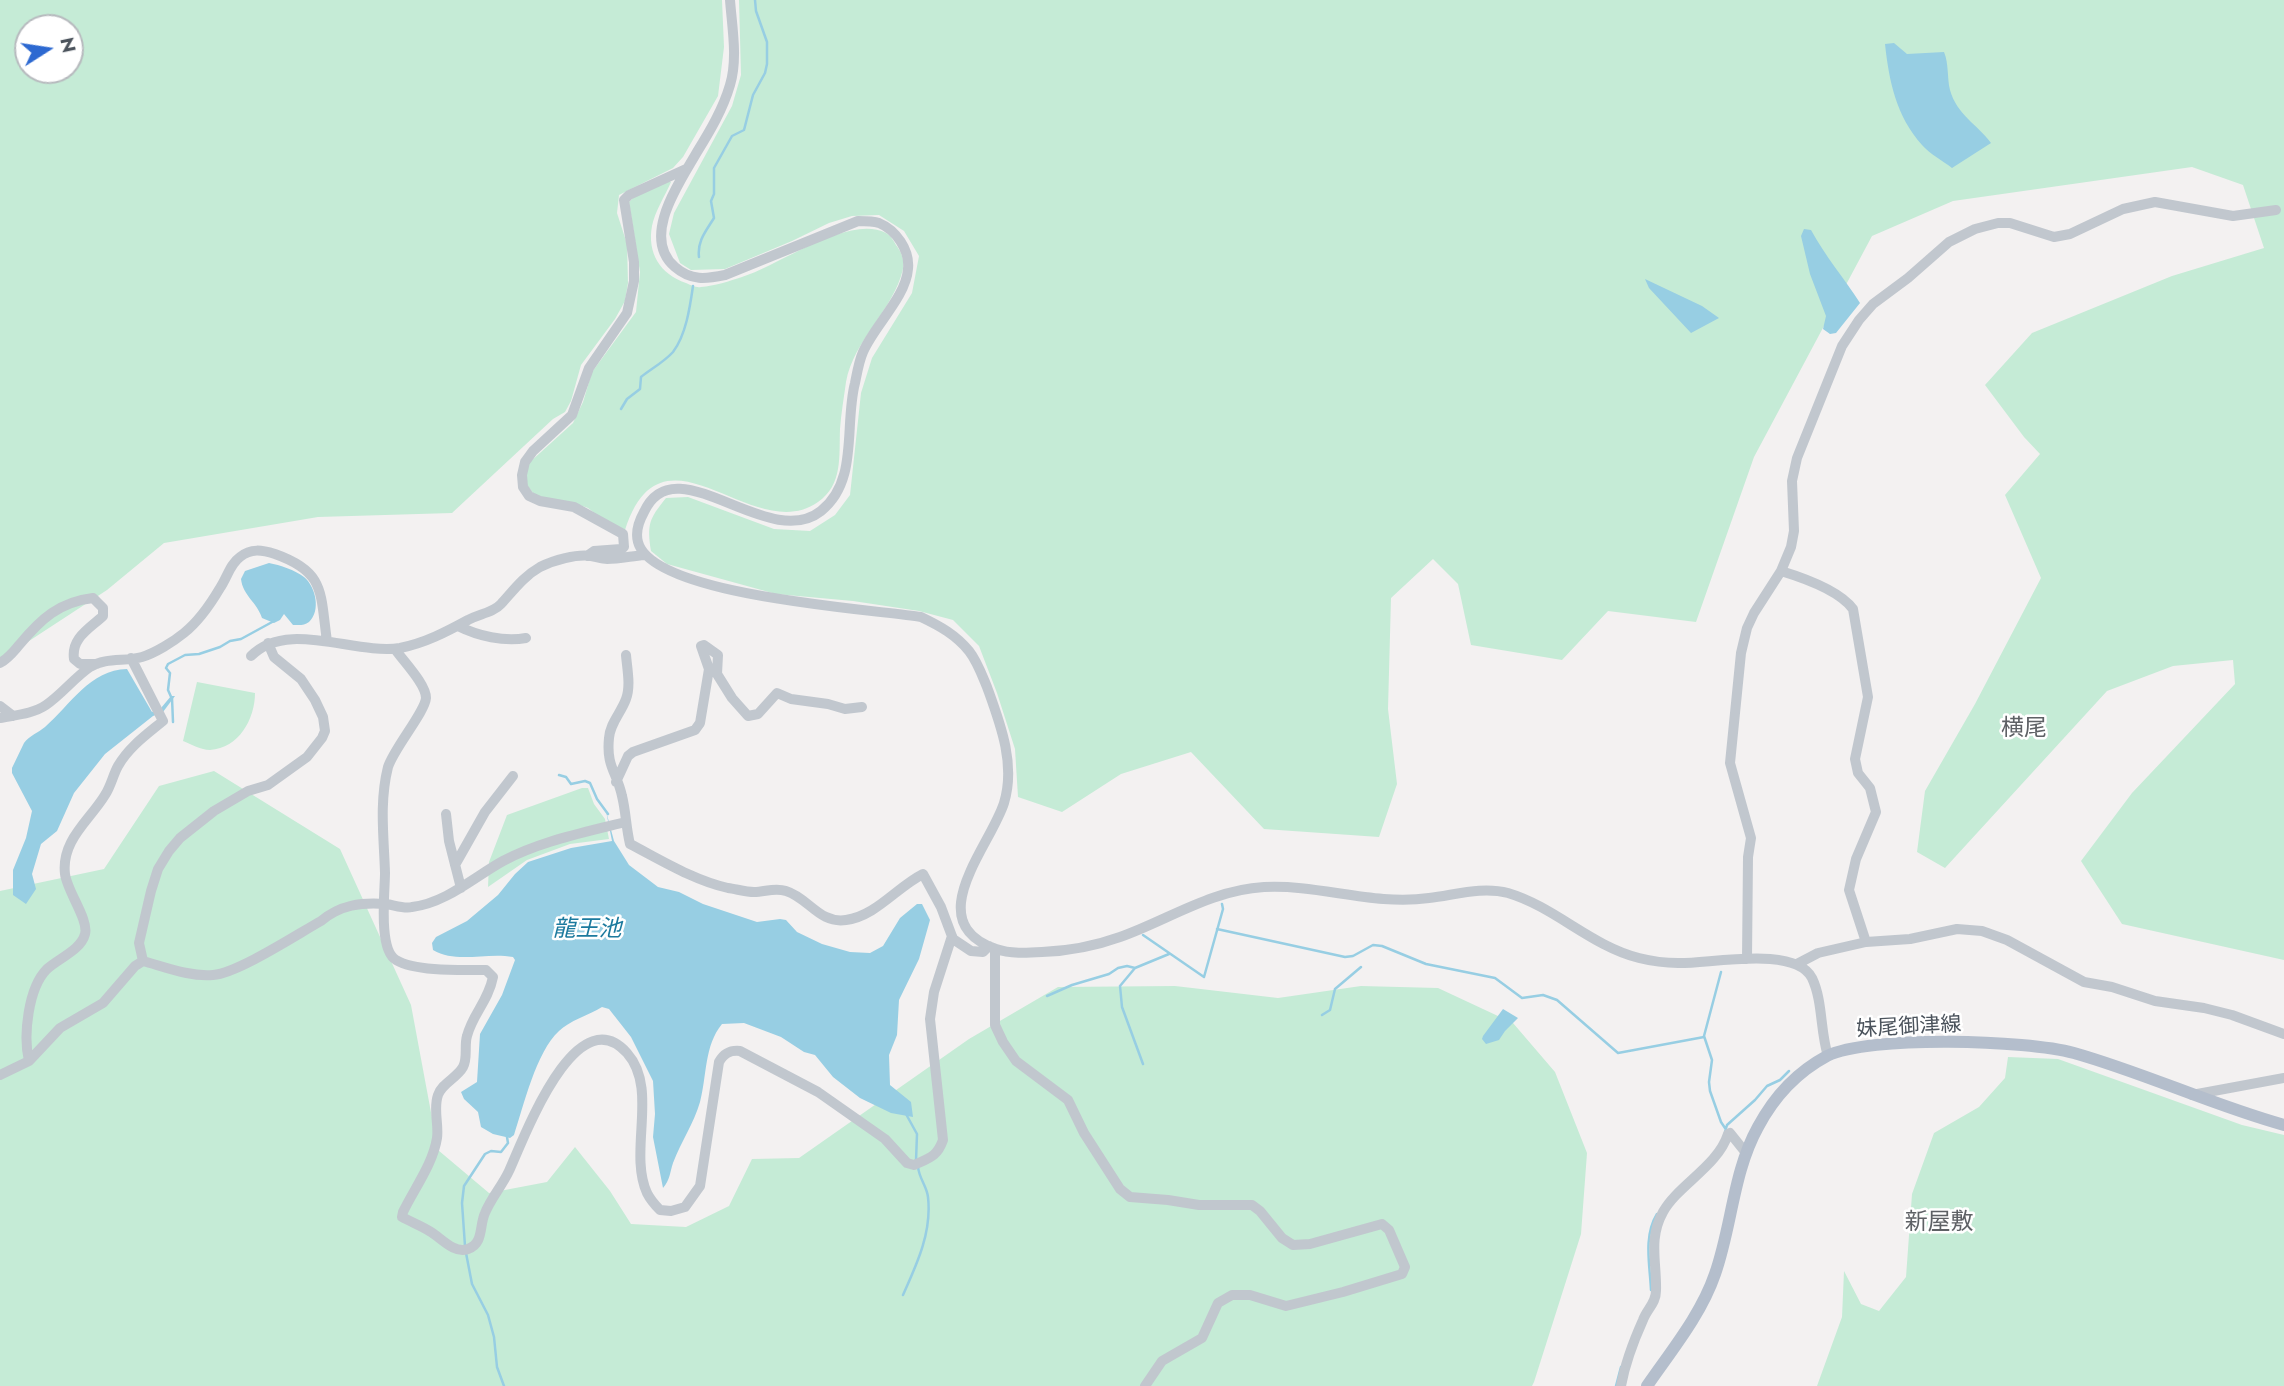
<!DOCTYPE html>
<meta charset="utf-8">
<style>
body{margin:0}
#map{position:relative;width:2284px;height:1386px;overflow:hidden;background:#f3f1f1;font-family:Jost,sans-serif}
canvas{display:block}
.north{position:absolute;left:14px;top:14px;width:70px;height:70px;box-sizing:border-box;background:#fff;border:2px solid #b7babe;border-radius:50%;rotate:78deg;font-size:19px;font-weight:700;line-height:28px;text-align:center;color:#4b535c}
.north::after{content:'';display:block;margin:auto;width:24px;height:32px;background:#2d69d1;clip-path:polygon(50% 0,100% 100%,50% 72%,0 100%)}
</style>
<div id="map">
<canvas width="2284" height="1386"></canvas>
<div class="north">N</div>
</div>
<script>
const c = document.querySelector('canvas').getContext('2d');
c.lineJoin = 'round';
function fillPath(path, color) {
  c.fillStyle = color;
  c.fill(path, 'evenodd');
}
function trace(path, color, width, dash) {
  c.strokeStyle = color;
  c.lineWidth = width;
  c.lineCap = dash ? 'butt' : 'round';
  c.setLineDash(dash || []);
  c.stroke(path);
}
function write(font, color, halo, rows, align = 'center') {
  c.font = font + ' Jost,"Noto Sans JP",sans-serif';
  c.lineWidth = 5;
  c.setLineDash([]);
  c.textBaseline = 'middle';
  c.strokeStyle = halo;
  c.fillStyle = color;
  for (const [text, x, y, turn = 0] of rows) {
    c.save();
    c.translate(x, y);
    c.rotate((+turn || 0) * Math.PI / 180);
    c.textAlign = isNaN(turn) ? turn : align;
    if (halo) c.strokeText(text, 0, 0);
    c.fillText(text, 0, 0);
    c.restore();
  }
}
const green = new Path2D(`
 M0 0H722L724 47 718 96 683 157 673 168 619 195 617 213 627 244 628 283 625 301 615 319 581 365 571 401 565 412 553 419 452 513 318 517 164 543 107 590 0 660ZM28 28H70V70H28Z
 M739 0H2284V960L2122 924 2081 861 2132 793 2235 684 2233 660 2173 666 2107 691 1945 868 1917 852 1925 791 1975 704 2041 578 2005 495 2040 454 2024 437 1985 385 2032 333 2172 276 2264 248 2243 185 2192 167 1953 201 1872 236 1754 457 1696 622 1608 611 1562 660 1471 645 1458 584 1433 559 1391 598 1388 709 1397 784 1379 837 1264 829 1191 752 1121 774 1062 812 1018 797 1015 749 997 693 979 646 953 620 919 611 853 601 776 594 667 564 651 551C647 524 649 519 666 498L688 497 774 529 810 531 835 515 850 495 861 393 872 358 912 293 919 256 904 231 879 215 852 216 829 223 792 241 725 269 691 270 680 263 669 234 674 213 732 106 741 75Z
 M667 181 671 182C665 196 655 211 652 226 647 253 660 274 686 283 691 285 696 288 701 287 714 286 730 281 742 277 779 266 848 214 886 233 890 235 894 241 896 245 901 251 905 261 903 269 893 311 854 339 846 382 844 397 841 414 840 429 839 456 843 485 818 502 753 548 663 412 625 530L606 522 588 508 571 502 545 499 533 493 527 485 525 473 530 462 573 423 583 402 592 372 636 312 640 272 629 202 636 195Z
 M197 682 255 693C255 719 239 748 210 750 201 750 191 744 183 741Z
 M214 771 340 849 411 1005 438 1150 489 1193 547 1182 575 1147 610 1191 631 1224 686 1227 729 1206 752 1159 799 1158 969 1039 1058 987 1175 986 1278 998 1361 986 1438 988 1513 1023 1555 1072 1587 1153 1581 1234 1534 1382 1532 1386H0V891L104 869 159 786Z
 M582 788H588L594 804 605 819 609 839 570 844 527 860 488 887 489 862 507 815Z
 M2008 1057 2058 1059 2242 1125 2284 1135V1386H1817L1842 1317 1844 1271 1861 1304 1879 1311 1906 1277 1912 1194 1934 1133 1979 1107 2005 1078Z`);
const water = new Path2D(`
 M1894 43 1907 54 1944 52C1949 64 1947 78 1950 90 1957 115 1977 124 1991 143L1952 168C1943 161 1930 154 1922 145 1896 116 1889 81 1885 44Z
 M1804 229 1811 230C1825 256 1844 278 1860 303L1836 333 1830 334 1823 329 1826 316 1810 274 1801 236Z
 M1645 279 1702 306 1719 318 1691 333 1649 288Z
 M269 563C280 565 295 570 304 577 316 587 321 611 309 622 304 626 299 625 293 625L284 614 280 620 274 623 262 618C257 602 243 596 241 579L245 571Z
 M127 669 152 712 161 708 171 696H175L163 712 153 716 105 754 74 793 57 831 41 844 32 874 36 889 26 904 13 895V870L26 838 32 811 12 773V768C16 760 20 751 24 743 29 736 39 732 45 727 71 704 90 670 127 669Z
 M606 811 614 841 629 865 658 887 679 892 703 904 757 922 780 919 786 920 797 932 822 944 850 952 870 953 883 946 900 918 917 904H922L930 920 919 959 899 1000 897 1035 889 1055 890 1085 911 1102 913 1117 891 1113 860 1098 833 1077 815 1055 804 1052 781 1037 744 1023 722 1024C704 1046 707 1076 700 1102 694 1123 681 1142 673 1163 670 1172 670 1180 663 1188L653 1137 655 1114 653 1081 631 1037 609 1009 602 1007C589 1015 569 1021 559 1031 536 1052 524 1105 514 1135L510 1138 493 1134 481 1127 478 1112 464 1099 461 1092 477 1082 480 1034 502 995 515 960 513 957C486 952 457 964 433 950L432 943 436 937 467 921 498 895 515 874 528 862 571 848 612 841Z
 M1503 1009 1518 1018 1505 1031 1499 1040 1486 1044 1482 1039 1483 1036Z`);
const stream = new Path2D(`
 M699 257C697 241 706 231 714 218L711 201 714 194V168L732 136 744 130 753 95 765 73 767 64V42L756 11 755 0
 M621 409 627 399 640 389 641 377C651 369 664 362 673 352 686 335 690 307 693 286
 M172 698 173 722
 M172 699 168 690 170 673 166 668 168 664 185 655 199 654 220 647 230 641 241 639 274 621
 M559 775 566 777 571 784 585 781 590 783 597 799 608 814
 M1217 929 1345 957 1353 956 1373 945 1382 946 1426 964 1495 978 1522 998 1543 995 1557 1000 1618 1053 1704 1037
 M1143 935 1204 977 1223 909 1222 904
 M1721 972 1704 1036 1712 1060 1709 1082 1710 1091 1721 1122 1725 1128
 M1047 996 1072 985 1109 974 1118 968 1127 966 1135 968
 M1322 1015 1330 1010 1335 989 1361 967
 M1143 1064 1122 1007 1120 986 1135 968 1169 954
 M906 1114 917 1134 916 1161
 M1725 1132 1727 1125 1755 1100 1767 1086 1780 1080 1789 1071
 M465 1246 462 1203 464 1186 485 1154 491 1151 501 1152 508 1143 507 1137
 M466 1253 472 1284 488 1315 494 1337 497 1367 504 1386
 M1651 1290C1650 1265 1643 1237 1657 1214
 M903 1295C917 1264 932 1232 928 1197 927 1187 919 1178 918 1167
 M1616 1386 1621 1367`);
const minor = new Path2D(`
 M730 0C732 27 738 59 730 85 723 109 710 131 697 152 680 182 640 237 675 267 691 281 706 279 725 275L858 221C865 221 873 221 879 223 896 230 910 250 908 269 906 297 874 326 863 352 859 361 857 373 855 383 844 425 859 481 821 511 768 553 675 443 644 512 639 521 635 531 638 542 652 596 870 609 921 617 940 626 956 635 969 651 977 661 982 675 987 687 1000 723 1016 764 1004 803 990 847 919 922 996 949 1010 954 1027 953 1042 952 1069 951 1095 946 1120 937 1168 920 1211 890 1264 887 1319 884 1373 906 1429 898 1455 895 1482 886 1508 893 1555 907 1591 946 1639 958 1651 961 1666 963 1678 963 1709 964 1795 945 1812 978 1823 1001 1820 1031 1828 1056
 M587 556 594 551 621 549 624 547 623 534 574 507 540 501 529 496 523 487 522 475 525 462 533 451 572 415 589 368 627 313 634 281V262L624 200 629 195 686 169
 M1781 571C1804 578 1839 590 1853 609L1868 697 1855 759 1858 773 1870 788 1876 812 1856 859 1849 890 1866 942
 M458 626C478 636 504 642 526 638
 M395 649C403 661 426 684 426 698 425 712 394 748 388 767 379 803 384 838 385 873 385 891 378 950 396 960 416 972 463 970 486 970L493 977C488 1002 473 1013 467 1036 464 1046 468 1058 463 1067 457 1078 442 1083 438 1095 433 1109 439 1124 437 1138 433 1164 414 1189 403 1212L402 1217C411 1222 422 1226 431 1232 441 1238 454 1254 468 1249 484 1243 479 1226 485 1213 491 1198 502 1186 509 1171 524 1138 576 996 627 1053 659 1089 628 1151 647 1193 650 1199 655 1205 660 1210L671 1211 685 1207 700 1186 719 1062C724 1053 730 1050 740 1051L818 1092 885 1139 907 1163 914 1165C929 1158 937 1157 943 1140L930 1019 934 992 952 936
 M626 655C627 668 631 686 626 699 621 713 610 723 609 738 606 767 617 772 622 796 626 812 626 828 630 844 661 860 693 880 728 888 736 889 746 892 754 892 765 892 775 887 786 891 809 898 819 924 846 920 876 916 897 887 923 874L941 907 953 939 971 951 983 952 989 946
 M251 656C287 619 354 655 400 648 425 643 446 632 468 620 478 614 493 613 501 604 513 591 524 576 540 567 554 560 576 554 591 556 597 557 602 559 607 559 619 559 632 556 644 555
 M0 663C9 658 13 652 20 644 41 619 59 602 93 598L103 608V616C89 629 71 638 74 659L80 664H97
 M0 706 13 716
 M0 718C15 715 33 714 46 705 62 694 74 678 90 667 106 657 125 662 142 657 155 653 173 642 184 633 199 621 210 605 220 588 227 578 230 564 240 557 251 548 262 550 275 554 326 572 320 593 327 641
 M616 782 628 756 633 752 695 730 700 723 709 669 701 646 704 645 718 655 717 674 732 698 748 716 758 714 777 693 791 699 828 704 845 709 862 707
 M446 814 449 841 461 888
 M455 865 485 812 513 776
 M995 949V1025L1003 1042 1016 1061 1068 1100 1084 1133 1120 1189 1130 1197 1168 1200 1199 1205H1252L1260 1211 1282 1238 1293 1245 1310 1244 1382 1224 1389 1230 1405 1267 1402 1274 1343 1292 1286 1306 1250 1295H1232L1218 1303 1202 1338 1162 1361 1145 1386
 M1747 959 1748 857 1751 838 1730 763 1741 653 1747 628 1754 613 1781 571 1791 547 1794 531 1792 481 1797 458 1842 346 1859 320 1873 304 1908 278 1949 242 1975 229 1998 223H2010L2054 237 2070 234 2123 209 2155 202 2233 216 2276 210
 M143 961 139 943 151 891 158 869 169 851 180 838 214 811 248 791 268 785 307 757 322 738 325 731 323 717 315 700 301 679 274 657 268 643
 M1797 964 1818 953 1866 942 1910 939 1957 929 1982 931 2007 940 2084 982 2112 987 2155 1001 2204 1008 2232 1015 2284 1034
 M29 1061C23 1036 28 988 47 969 59 958 81 950 85 934 89 920 67 891 65 874 61 840 90 820 105 795 111 786 113 775 118 766 129 747 146 735 163 721L131 658
 M0 1075 29 1061 60 1028 103 1003 135 966 143 961C165 967 190 977 213 975 238 973 296 935 321 921 340 905 361 902 386 904 394 905 404 909 412 907 446 903 474 877 503 861 541 841 583 833 625 822
 M2192 1095 2284 1078
 M1621 1386C1625 1364 1634 1340 1643 1320 1647 1309 1656 1303 1656 1291 1657 1263 1648 1239 1663 1212 1678 1185 1718 1166 1728 1134L1730 1133 1746 1153`);
const major = new Path2D(`
 M1647 1386C1671 1351 1701 1315 1715 1274 1732 1226 1733 1172 1758 1127 1774 1097 1797 1072 1827 1056 1869 1035 2027 1040 2074 1053 2145 1073 2212 1105 2284 1125`);
const streetNames = [
 ["妹尾御津線",1909,1028,-3]
];
const neighbourhoodNames = [
 ["横尾",2024,729],
 ["新屋敷",1939,1223]
];
const waterNames = [
 ["龍王池",587,930]
];
fillPath(green, '#c5ebd6');
fillPath(water, '#97cee3');
trace(stream, '#97cee3', 2.5);
trace(minor, '#c1c7ce', 10);
trace(major, '#b4becc', 12);
write('21px', '#4b535c', '#fff', streetNames);
write('23px', '#5e6165', '#fff', neighbourhoodNames);
write('italic 23px', '#1c7a9e', '#fff', waterNames);
</script>
